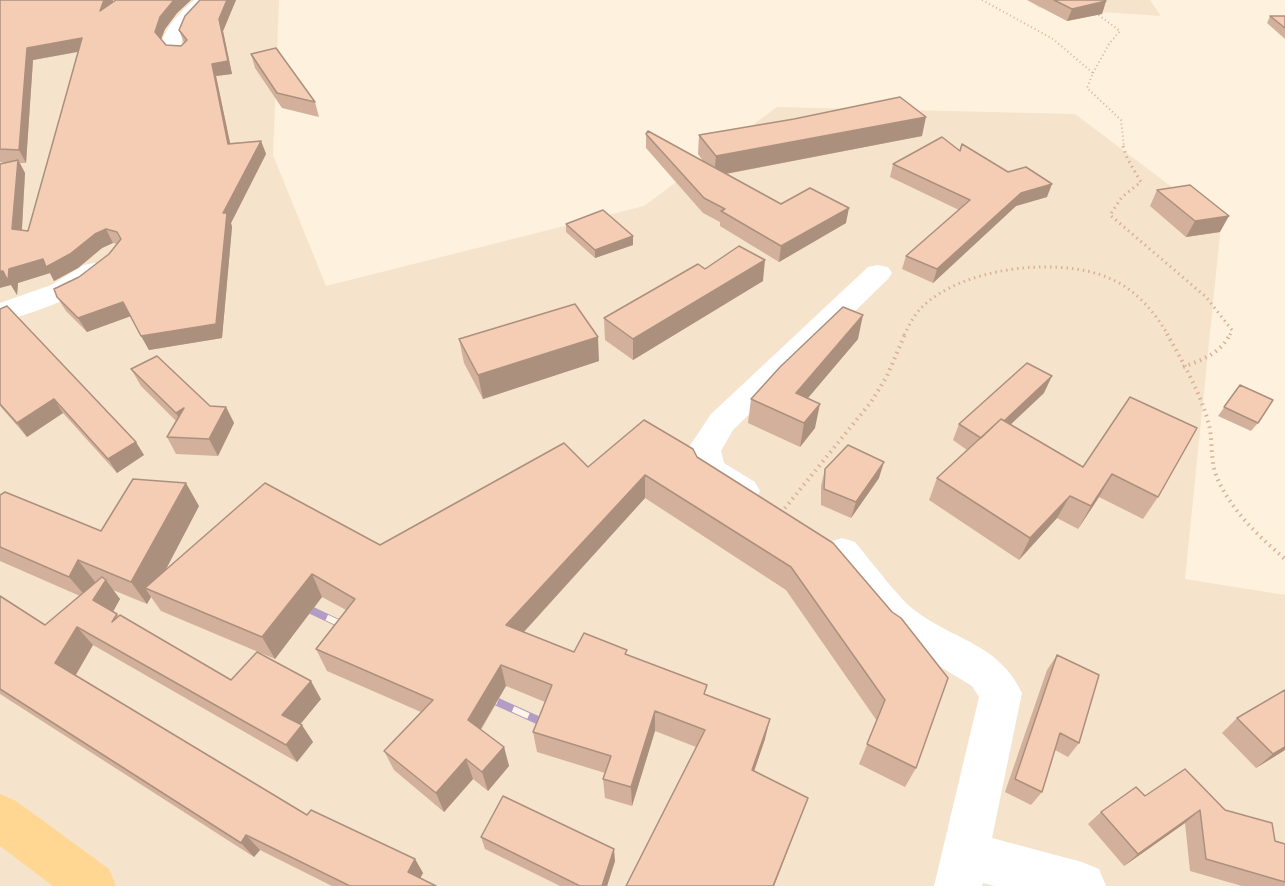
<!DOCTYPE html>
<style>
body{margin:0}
canvas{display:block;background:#fef1de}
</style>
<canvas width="1285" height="886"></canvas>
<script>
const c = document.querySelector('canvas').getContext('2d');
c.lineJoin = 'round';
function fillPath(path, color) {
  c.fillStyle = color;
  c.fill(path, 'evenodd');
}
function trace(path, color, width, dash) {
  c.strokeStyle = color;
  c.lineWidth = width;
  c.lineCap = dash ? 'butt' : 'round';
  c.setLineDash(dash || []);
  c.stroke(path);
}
const residential = new Path2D(`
 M0 0H279L273 155 326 286 644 206 777 107 1075 114 1221 224 1185 579 1285 595V886H0Z
 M1028 0H1150L1161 16 1039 8Z`);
const pathFar2 = new Path2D(`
 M982 0 1053 39 1093 73 1087 88 1121 120 1124 147
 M1093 73 1109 44 1120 31 1096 13`);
const pathFar1 = new Path2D(`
 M1123 146 1127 158 1141 182 1122 197 1110 215 1206 297 1232 330 1230 335
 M904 335C909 326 914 315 921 308 962 267 1058 256 1109 278 1135 289 1154 311 1168 335`);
const path = new Path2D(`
 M1167 334C1183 362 1201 394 1209 425 1213 442 1210 458 1216 475 1229 508 1258 536 1285 559
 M1183 367C1202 360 1221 353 1230 334
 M781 513 871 402 887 376 905 334`);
const minor = new Path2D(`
 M194 0H213L187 27 181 42 189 52 186 56H172L161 43C167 25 180 12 194 0Z
 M94 263 104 265 108 271C92 294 27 315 0 322V303L51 285 84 265Z
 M878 265 888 267 892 273 888 279 733 430 721 451 724 463 755 482 760 491 755 500 743 504 731 500 697 479 692 470 687 450 711 414 868 267Z
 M842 538 855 542C871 561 896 595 913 609 952 640 999 643 1022 693L992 838 1082 862 1099 869 1106 886H995L983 883 982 886H934L979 697 972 686 885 633 829 564 824 553 829 542Z`);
const primary = new Path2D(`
 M0 794 16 801 109 869 116 886H53L0 846Z`);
const rail = new Path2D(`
 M296 603 351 629
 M482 695 553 727`);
const wall = new Path2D(`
 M0 0H113V2L116 0H191L177 13 165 29 161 40 166 45 181 46 184 43 179 30 200 0H236L223 31 232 74 216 76 230 143 261 141 266 154 231 223 232 227 222 338 149 350 131 316 87 332 66 311 57 297 79 277 109 254 117 244 113 243 102 248 78 268 54 281 50 273 18 283 17 295 11 285 6 163 0 162ZM78 52 28 231 22 230 25 173 20 163H26L33 60Z
 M1027 0H1104L1106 1 1102 14 1067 21Z
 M1270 16H1285V39L1267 23Z
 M251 54 315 102 319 117 282 108 255 68Z
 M646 134 703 161 698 154 699 135 922 136 726 174 781 204 846 223 779 262 720 226V222L703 213 646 148Z
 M960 151 1047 197 1016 206 933 283 902 269 906 256 959 210 890 177 893 164Z
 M1157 190 1220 232 1186 237 1150 206Z
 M566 224 633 245 595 258 566 232Z
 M705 269 763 281 633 360 605 340 604 318Z
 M0 309 144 455 117 473 63 413 27 437 0 406Z
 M459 339 599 361 483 399 464 363Z
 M858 339 807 398 815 428 800 447 748 423 751 399Z
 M131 369 210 406 226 407 234 423 218 456 176 454 167 437 176 421 141 386Z
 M1240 385 1258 423 1251 431 1218 416Z
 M1044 393 1010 425 1083 467 1130 397 1158 497 1143 519 1099 497 1078 529 1057 518 1019 560 929 500 937 478 967 450 953 440 959 424Z
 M697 457 833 543 916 768 905 787 859 764 877 721 786 590 645 498 524 632 574 652 627 655 706 695 765 739 754 771 808 798 774 886H626L696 747 655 731 632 806 605 798 603 779 605 773 537 752 533 732 545 702 506 686 481 730 504 747 509 766 488 791 473 779 444 812 394 770 384 751 421 712 327 671 316 649 346 610 322 597 275 659 161 611 151 597 147 604 113 590 120 599 113 611 119 616 231 680 321 699 300 724 313 742 297 762 93 645 76 675 307 815 415 859 423 873 420 878 436 886H332L260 850 254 857 0 694V596L45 625 80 596 0 561V495L101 531 199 506 165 571 380 545 588 467Z
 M825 469 879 478 851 518 821 505V486Z
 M1057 655 1079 743 1068 757 1055 750 1042 792 1031 805 1005 792 1047 670Z
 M1285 690V750L1256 768 1222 733 1237 718Z
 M1145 796 1225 810 1275 841 1285 844V886H1242L1190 871 1185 823 1124 866 1088 824 1101 812Z
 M481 837 615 861 607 886H560L485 849Z`);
const shadedWall = new Path2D(`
 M104 0H113L105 23 100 11Z
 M174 0H191L177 13 165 29 159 44 155 32 160 17Z
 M227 0H236L223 31 232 74 216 76 233 157 228 144 212 64 219 19Z
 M1106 1 1102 14 1067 21 1072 9Z
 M82 38 87 50 33 60 26 163 19 150 27 48Z
 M926 117 922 136 714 176 716 156Z
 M261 141 266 154 231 223 232 227 222 338 149 350 141 336 223 213Z
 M18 160 25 173 21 243 12 229Z
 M1052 184 1047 197 1016 206 933 283 937 269 1021 193Z
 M849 208 846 223 779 262 781 246Z
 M1229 216 1220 232 1186 237 1195 221Z
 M106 229 113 243 102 248 78 268 54 281 50 273 18 283 17 295 11 285 0 288V271L43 259 95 234Z
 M633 236V245L595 258V250Z
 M765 260 763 281 633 360V339Z
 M123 302 131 316 87 332 78 318Z
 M863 315 858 339 792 417 796 393Z
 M598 337 599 361 483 399 478 375Z
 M1052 376 1044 393 977 456 983 439Z
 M54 399 63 413 27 437 17 423Z
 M820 404 815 428 800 447 804 423Z
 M226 407 234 423 218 456 209 439Z
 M184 408 185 430 176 413Z
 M136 442 144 455 117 473 108 459Z
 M884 462 879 478 851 518 856 502Z
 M1112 474 1099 497 1078 529 1091 506Z
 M645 475V498L510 647 506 625Z
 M186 483 199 506 154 592 145 588 151 597 147 604 131 582Z
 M1070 496 1057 518 1019 560 1030 538Z
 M78 560 96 583 88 599 69 577Z
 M312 574 322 597 275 659 262 637Z
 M106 580 120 599 109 619 93 600Z
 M77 627 93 645 72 681 55 663Z
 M501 665 506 686 474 740 468 720Z
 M311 681 321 699 294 732 282 715Z
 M655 711V731L632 806 631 787Z
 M770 719 765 739 748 789 752 770Z
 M302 725 313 742 297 762 286 745Z
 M504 747 509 766 488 791 482 772Z
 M1285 747V750L1256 768 1273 754Z
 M466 759 473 779 444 812 436 793Z
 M808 798 774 886H773Z
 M1200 810 1185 823 1124 866 1138 854Z
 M246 835 260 850 254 857 241 843Z
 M614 849 615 861 607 886H602Z
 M415 859 423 873 416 886 408 872Z`);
const building = new Path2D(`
 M0 0H104L100 11 116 0H174L160 17 155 32 166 45 181 46 187 40 179 30 185 16 200 0H227L219 19 228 61 212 64 228 144 261 141 223 213H227L216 324 141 336 123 302 78 318 57 297 54 289 79 277 109 254 121 239 117 232 106 229 95 234 70 254 46 267 43 259 9 269 8 281 3 271H0V164L18 160 12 229 28 231 82 38 27 48 19 150 0 149Z
 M1054 0H1104L1106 1 1072 9Z
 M1270 16H1285V28Z
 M276 48 315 102 277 93 251 54Z
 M900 97 926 117 716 156 699 135 794 119Z
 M648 131 781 204 810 188 849 208 781 246 721 211 725 209 704 198 646 134Z
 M942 137 960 151 962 144 1008 172 1026 167 1052 184 1021 193 937 269 906 256 970 200 893 164Z
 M1190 185 1229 216 1195 221 1157 190Z
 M603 210 633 236 595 250 566 224Z
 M739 246 765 260 633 339 604 318 698 264 705 269Z
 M575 304 598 337 478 375 459 339Z
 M7 306 136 442 108 459 54 399 17 423 0 404V309Z
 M843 307 863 315 796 393 820 404 804 423 751 399 780 367Z
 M157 356 210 406 226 407 209 439 167 437 184 408 176 413 131 369Z
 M1027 363 1052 376 1004 421 1001 419 981 438 959 424Z
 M1240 385 1273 400 1258 423 1224 407Z
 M1130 397 1197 428 1158 497 1112 474 1091 506 1070 496 1030 538 937 478 1001 419 1083 467Z
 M644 420 693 449 697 457 833 543 892 612 901 618 948 678 916 768 867 744 885 700 791 567 645 475 506 625 574 652 584 633 627 650 625 654 707 685 704 694 770 719 752 770 808 798 773 886H626L705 730 655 711 631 787 603 779 611 756 533 732 552 685 501 665 468 720 504 747 482 772 466 759 436 793 384 751 433 700 316 649 355 599 312 574 262 637 145 588 265 483 380 545 564 443 588 467Z
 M848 445 884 462 856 502 824 489 825 469Z
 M133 479 186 483 131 582 78 560 69 577 0 547V495L5 492 101 531Z
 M102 577 106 580 93 600 117 614 112 622 120 615 231 680 257 652 311 681 282 715 302 725 286 745 77 627 55 663 307 815 311 810 415 859 408 872 436 886H350L246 835 241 843 0 689V596L45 625Z
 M1057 655 1099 675 1079 743 1060 733 1042 792 1015 779Z
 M1285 690V747L1273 754 1237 718Z
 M1185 769 1225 810 1272 823 1275 841 1285 844V882L1206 859 1200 810 1138 854 1101 812 1136 787 1145 796Z
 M503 796 614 849 602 886H580L481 837Z`);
fillPath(residential, '#f5e3cc');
trace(pathFar2, '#d9b197', 2, [1, 3]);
trace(pathFar1, '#d9b197', 3, [1.5, 4]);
trace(path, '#d9b197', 4, [1.5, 4.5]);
fillPath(minor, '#fff');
fillPath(primary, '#ffd793');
trace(rail, '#b39dc6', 8);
trace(rail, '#fff5e5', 6, [17]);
fillPath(wall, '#d3b09b');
fillPath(shadedWall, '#ac907e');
fillPath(building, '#f5cdb4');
trace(building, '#ac907e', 1.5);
</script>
